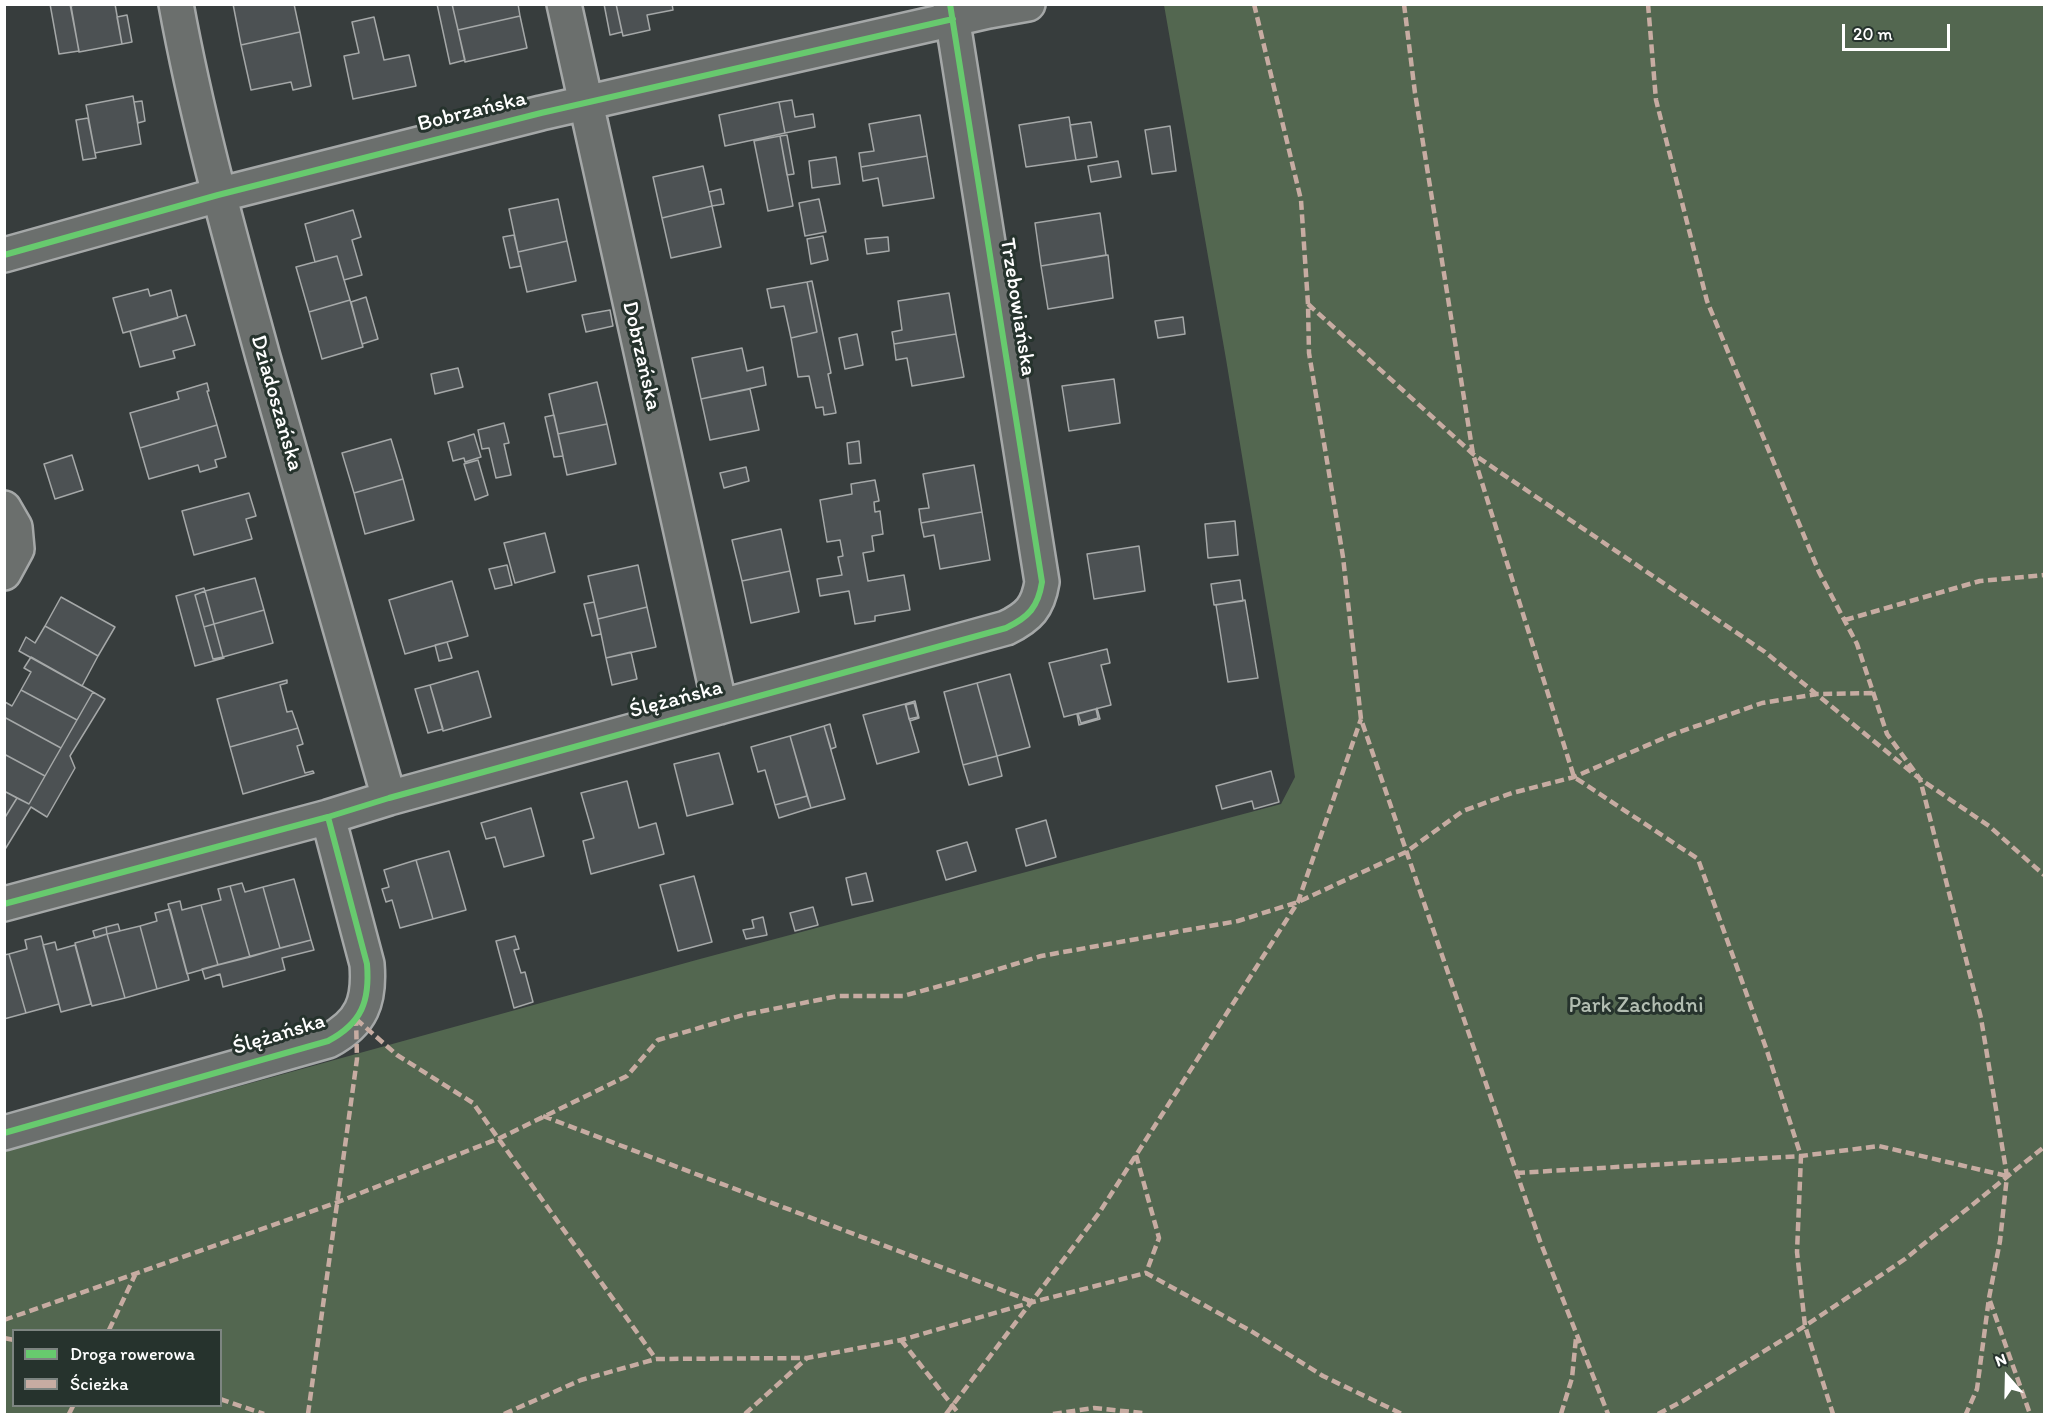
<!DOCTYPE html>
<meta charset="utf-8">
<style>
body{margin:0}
#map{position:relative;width:2049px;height:1419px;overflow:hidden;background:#373d3d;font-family:Itim,sans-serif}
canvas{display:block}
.frame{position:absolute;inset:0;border:6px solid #fff;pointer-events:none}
.legend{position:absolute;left:12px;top:1329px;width:210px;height:78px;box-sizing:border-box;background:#26332d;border:2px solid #7d8581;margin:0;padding:8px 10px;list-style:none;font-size:18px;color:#fff}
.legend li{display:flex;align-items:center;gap:12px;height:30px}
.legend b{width:30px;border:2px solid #7d8581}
.north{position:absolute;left:1977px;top:1347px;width:60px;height:60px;-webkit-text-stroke:4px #26332d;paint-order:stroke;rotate:340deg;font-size:16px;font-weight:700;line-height:24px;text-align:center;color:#fff}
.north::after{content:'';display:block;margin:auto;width:21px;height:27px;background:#fff;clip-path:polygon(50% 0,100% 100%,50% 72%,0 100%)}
.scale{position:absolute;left:1842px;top:24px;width:108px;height:27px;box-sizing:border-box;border:3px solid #fff;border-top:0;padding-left:8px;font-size:18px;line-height:21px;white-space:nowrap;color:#fff;-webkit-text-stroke:4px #26332d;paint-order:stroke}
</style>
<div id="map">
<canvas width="2049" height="1419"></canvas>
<div class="frame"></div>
<ul class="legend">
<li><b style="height:8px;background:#67ca6e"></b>Droga rowerowa</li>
<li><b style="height:8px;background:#c7aca2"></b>Ścieżka</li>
</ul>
<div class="north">N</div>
<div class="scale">20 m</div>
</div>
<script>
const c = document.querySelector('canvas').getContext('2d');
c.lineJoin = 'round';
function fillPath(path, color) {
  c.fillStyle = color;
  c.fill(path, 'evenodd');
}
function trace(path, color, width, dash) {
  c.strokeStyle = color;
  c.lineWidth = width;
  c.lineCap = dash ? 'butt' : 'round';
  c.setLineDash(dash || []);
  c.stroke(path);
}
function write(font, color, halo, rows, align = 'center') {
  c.font = font + ' Itim,sans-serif';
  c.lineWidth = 6;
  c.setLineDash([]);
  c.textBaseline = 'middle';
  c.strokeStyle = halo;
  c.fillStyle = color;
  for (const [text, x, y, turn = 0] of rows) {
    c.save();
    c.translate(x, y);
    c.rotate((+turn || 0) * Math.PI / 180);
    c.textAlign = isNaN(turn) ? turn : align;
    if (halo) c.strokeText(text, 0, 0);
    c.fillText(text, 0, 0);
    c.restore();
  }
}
const green = new Path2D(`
 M1164 5H2044V1414H5V1151L700 959 1281 804 1295 777 1226 359ZM14 1330H220V1406H14Z`);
const building = new Path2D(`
 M50 4H70L79 51 59 54Z
 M77 4H115L122 44 79 52 71 6Z
 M233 4H294L300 32 241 45Z
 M437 4H452L465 60 450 64Z
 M452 4H518L520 16 458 30Z
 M604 4H616L622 32 610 35Z
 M616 4H672L673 10 647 15 650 30 623 36Z
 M127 15 132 42 122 44 117 17Z
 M520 16 527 48 465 62 458 30Z
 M374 17 384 60 409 55 416 86 353 99 344 56 359 53 352 22Z
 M300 32 311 86 293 90 291 82 251 90 241 45Z
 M133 96 141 144 95 153 86 105Z
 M792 100 795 117 813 114 815 127 785 133 779 102Z
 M142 101 145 121 138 123 134 102Z
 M779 102 785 133 725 146 719 115Z
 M920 115 927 156 861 167 859 153 874 151 869 124Z
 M1069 117 1076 160 1026 167 1019 125Z
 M88 118 96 158 83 160 76 120Z
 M1091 122 1097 157 1076 160 1070 125Z
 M1170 126 1176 171 1152 174 1145 130Z
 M787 135 794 174 787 175 780 136Z
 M780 136 793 206 768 211 754 141Z
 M927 156 934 198 883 206 878 178 863 181 861 167Z
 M836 157 840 184 812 188 809 161Z
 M1118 161 1121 177 1091 182 1088 166Z
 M703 166 712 206 662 218 653 177Z
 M721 189 724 204 712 206 709 192Z
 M558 199 567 241 518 252 509 209Z
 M819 199 826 232 805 236 799 203Z
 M712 206 721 247 671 258 662 218Z
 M353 210 361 237 352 240 362 275 344 280 337 256 315 262 305 224Z
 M1100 213 1106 255 1041 266 1035 223Z
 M514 235 521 266 510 268 503 237Z
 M823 236 828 260 811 264 807 239Z
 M888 237 889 251 867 254 865 239Z
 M567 241 576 281 527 292 518 252Z
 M1108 255 1113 298 1048 309 1041 266Z
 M337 256 350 300 309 312 296 267Z
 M812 281 831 373 828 374 836 413 824 415 823 407 816 408 809 376 798 377 791 338 817 332 807 282Z
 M807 282 817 332 791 338 784 306 771 308 767 289Z
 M148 289 150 296 171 290 178 318 123 333 113 298Z
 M949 293 956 334 894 344 892 332 902 330 898 301Z
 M366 297 378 339 362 344 351 302Z
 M350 300 363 347 322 359 309 312Z
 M610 310 613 326 586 332 582 315Z
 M186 315 195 345 173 351 175 358 140 367 130 331Z
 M1183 317 1185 334 1158 338 1155 321Z
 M857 334 863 365 845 369 839 338Z
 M956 334 964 377 912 386 907 358 896 360 894 344Z
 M742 348 747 371 763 367 766 385 701 399 692 358Z
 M458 368 463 387 435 394 431 374Z
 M1114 379 1120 423 1069 431 1062 386Z
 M597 382 607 424 558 434 549 394Z
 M207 383 209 391H207L217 425 140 448 130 413 179 399 177 392Z
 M750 389 759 430 710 440 701 399Z
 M554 415 563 456 554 457 545 417Z
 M504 423 509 443 504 444 511 475 496 478 489 448 482 449 478 430Z
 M607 424 616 464 567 475 558 434Z
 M217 425 226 457 215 460 217 467 200 472 198 465 149 479 140 448Z
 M474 434 481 457 465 462 464 458 453 461 448 442Z
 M391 439 403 479 354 493 342 453Z
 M859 441 861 463 849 464 847 443Z
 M72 455 83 490 55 499 44 464Z
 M478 460 488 495 475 500 464 464Z
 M974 465 982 512 921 523 919 509 929 508 923 474Z
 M746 467 749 481 724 488 720 473Z
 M403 479 414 520 365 534 354 493Z
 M875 480 879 501 874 502 875 512 880 511 883 534 872 536 874 551 863 553 868 581 904 575 910 610 875 616V621L855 624 849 591 820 596 817 579 842 575 838 557 843 556 840 540 827 542 820 500 852 494 851 484Z
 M249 493 256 516 246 519 252 539 194 555 182 511Z
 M982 512 990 560 940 569 934 535 924 537 921 523Z
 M1235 521 1238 555 1208 558 1205 524Z
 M781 529 790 571 742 581 732 540Z
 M545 533 555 572 515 583 504 543Z
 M1139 546 1145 591 1094 599 1087 554Z
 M507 565 512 585 495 589 489 569Z
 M638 565 647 607 598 619 588 576Z
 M790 571 799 612 751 623 742 581Z
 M255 578 264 610 214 624 205 591Z
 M1240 580 1243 601 1214 605 1211 584Z
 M452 581 468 636 405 654 389 600Z
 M204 588 205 591 195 595 213 659 224 658 195 666 176 596Z
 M205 591 214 624 204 627 195 595Z
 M61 597 115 627 98 656 45 626Z
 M1245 600 1258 678 1228 682 1216 605Z
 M594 602 601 634 592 636 584 604Z
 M647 607 656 647 606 658 598 619Z
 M264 610 273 643 223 657 214 624Z
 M214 624 223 657 213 659 204 627Z
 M45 626 98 656 82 686 19 651 26 637 35 643Z
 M447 642 452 658 439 661 435 645Z
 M1107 649 1110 663 1101 665 1111 705 1064 717 1049 663Z
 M631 652 637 679 612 685 606 658Z
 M31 657 93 692 77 720 21 690 31 672 24 668Z
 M478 671 491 717 443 731 430 685Z
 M1010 674 1030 747 997 756 977 683Z
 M287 680V683L280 685 287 712 292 711 298 728 230 747 217 699Z
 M977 683 997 756 963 765 944 692Z
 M430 685 443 729 428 733 415 689Z
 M21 690 77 720 61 748 4 717 5 702 12 706Z
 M93 692 105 699 70 756 75 768 47 817 31 807 4 851V819L17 798 29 804Z
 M915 701 919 718 910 721 909 719 918 717 914 703 906 705 905 704Z
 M914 703 918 717 909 719 906 705Z
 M905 704 919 752 877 764 863 715Z
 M1097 708 1100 719 1079 725 1077 714H1078L1081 723 1098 718 1096 709Z
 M1096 709 1098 718 1081 723 1078 714Z
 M4 717 61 748 45 776 4 754Z
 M830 724 836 747 831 749 824 726Z
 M824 726 845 799 811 808 790 736Z
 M298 728 303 744 297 746 305 773 313 771 314 773 243 794 230 747Z
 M790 736 807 796 775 805 765 770 758 772 751 747Z
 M719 753 733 804 687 816 674 764Z
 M4 754 45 776 29 804 4 791Z
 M997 756 1002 776 969 785 963 765Z
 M1271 771 1279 802 1254 809 1252 801 1222 809 1216 786Z
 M627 781 639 828 656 823 664 854 591 874 583 841 594 838 581 793Z
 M4 791 17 798 4 819Z
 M807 796 811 808 779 818 775 805Z
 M531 808 544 856 504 867 495 837 486 839 481 823Z
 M1046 820 1056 857 1026 866 1016 829Z
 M967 842 976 871 946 880 937 851Z
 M449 851 466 910 433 919 416 860Z
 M416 860 433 919 400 928 392 900 386 902 382 889 389 887 384 870Z
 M866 873 873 901 852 905 846 878Z
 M694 876 712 942 678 951 660 885Z
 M294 879 311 940 280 948 263 887Z
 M242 883 245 892 263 887 280 948 250 957 230 886Z
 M230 886 250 957 218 965 201 905 221 900 218 889Z
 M180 901 182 910 201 905 218 965 187 974 168 904Z
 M813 907 818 925 795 931 790 913Z
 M170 909 189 980 157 989 140 926 157 921 155 913Z
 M763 917 767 935 746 939 743 930 754 928 752 920Z
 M118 924 120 931 107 934 106 927Z
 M140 926 157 989 125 998 107 934Z
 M106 927 107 934 95 938 93 931Z
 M107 934 125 998 92 1006 75 943Z
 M41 936 59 1004 26 1013 9 954 27 949 25 940Z
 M515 936 519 949 514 950 521 973 525 972 533 1002 514 1008 496 941Z
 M311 940 314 950 282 958 285 970 223 987 220 974 205 979 202 969Z
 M55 942 57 950 75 945 91 1004 61 1012 43 945Z
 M9 954 26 1013 4 1019V955Z`);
const minor = new Path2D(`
 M176 4C198 124 231 240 263 357 304 504 347 651 389 798
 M564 4 720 707
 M4 255 218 195 541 113 989 11 1028 4
 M4 508 15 527 17 549 4 573
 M4 904 328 817 389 798 1006 628C1029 617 1038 607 1042 582L950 4
 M4 1133 328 1041C362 1023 370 1001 367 964L328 817`);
const quiet = new Path2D(`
 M1254 4 1301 200 1308 304 1309 353 1343 557 1361 719 1540 1241 1608 1414
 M1404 4 1415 93 1473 454 1574 777 1698 859 1766 1048 1801 1156 1797 1252 1805 1326 1833 1414
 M1648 4 1656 100 1707 301 1819 572 1857 644 1887 734 1920 779 1981 1018 2007 1176 2000 1241 1989 1298 1977 1389 1966 1414
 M1308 304 1473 454 1765 652 1920 779 1989 826 2044 875
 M1845 620 1980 581 2044 575
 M356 1019 397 1055 473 1103 656 1359
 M543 1116 1033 1302
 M1136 1155 1159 1238 1146 1273
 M1516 1173 1801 1156 1879 1146 2007 1176
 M1990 1301 2030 1414
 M4 1320 338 1202 500 1138 627 1076 658 1040 743 1015 838 996H903L973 977 1041 956 1238 921 1298 902 1406 852 1463 811 1512 793 1574 777 1671 735 1762 703 1817 694 1873 693
 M109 1330 135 1275
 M4 1338 14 1340
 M901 1340 959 1414
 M220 1399 264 1414
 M69 1414 73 1406
 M308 1414 357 1059 356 1019
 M504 1414 581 1380 656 1359 807 1358 901 1340 1033 1302 1146 1273 1251 1331 1323 1376 1402 1414
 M745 1414 807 1358
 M946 1414 1099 1213 1298 902 1361 719
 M1053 1414 1094 1408 1143 1413
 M1561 1414 1572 1378 1576 1338
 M1658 1414 1683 1401 1805 1326 1905 1259 2044 1147`);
const cycleway = new Path2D(`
 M4 255 218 195 541 113 953 19
 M4 904 328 817 389 798 1006 628C1029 617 1038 607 1042 582L950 4
 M4 1133 328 1041C362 1023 370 1001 367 964L328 817`);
const streetNames = [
 ["Bobrzańska",472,112,-14],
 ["Trzebowiańska",1017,307,81],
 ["Dobrzańska",641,356,77],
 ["Dziadoszańska",276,403,74],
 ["Ślężańska",676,700,-15],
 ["Ślężańska",279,1035,-17]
];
const parkNames = [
 ["Park Zachodni",1636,1006]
];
fillPath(green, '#536750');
fillPath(building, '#4c5153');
trace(building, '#a5a8a8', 1.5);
trace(minor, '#a5a8a8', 38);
trace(minor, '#6b6f6d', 33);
trace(quiet, '#c7aca2', 4.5, [9, 4.5]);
trace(cycleway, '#67ca6e', 6);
write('22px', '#fff', '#26332d', streetNames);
write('22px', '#b3beb2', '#26332d', parkNames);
</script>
